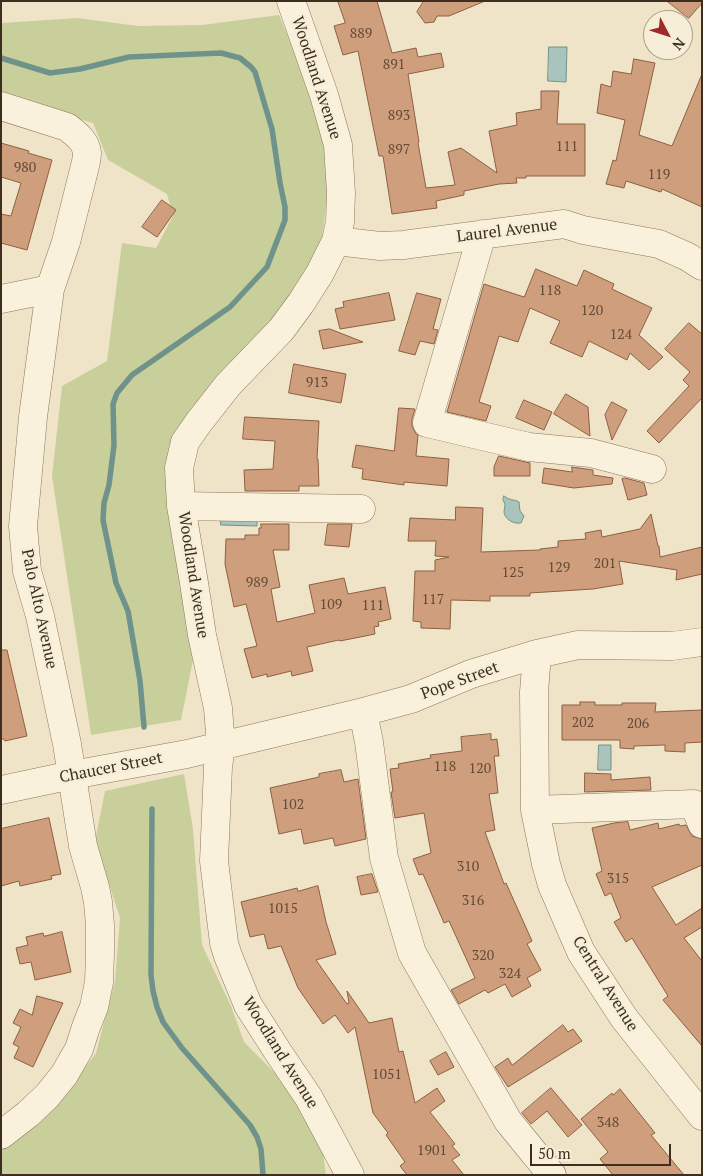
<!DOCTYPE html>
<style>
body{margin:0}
#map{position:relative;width:703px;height:1176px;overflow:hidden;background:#f0e4c8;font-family:"PT Serif",serif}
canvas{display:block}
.frame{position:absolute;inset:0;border:2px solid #3d2e20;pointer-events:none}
.north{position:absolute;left:643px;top:10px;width:50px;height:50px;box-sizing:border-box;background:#f7eed8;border:1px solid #ada18e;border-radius:50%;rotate:130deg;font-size:14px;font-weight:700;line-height:20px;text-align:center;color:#3d2e20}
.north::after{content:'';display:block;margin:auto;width:18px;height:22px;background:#9e2a2b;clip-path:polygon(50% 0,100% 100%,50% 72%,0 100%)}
.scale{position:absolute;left:530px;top:1144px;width:141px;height:22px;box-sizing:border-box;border:2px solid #3d2e20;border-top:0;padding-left:6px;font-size:15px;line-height:18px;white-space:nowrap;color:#3d2e20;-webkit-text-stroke:4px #f7eed8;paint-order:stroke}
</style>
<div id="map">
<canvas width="703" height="1176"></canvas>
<div class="frame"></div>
<div class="north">N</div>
<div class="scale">50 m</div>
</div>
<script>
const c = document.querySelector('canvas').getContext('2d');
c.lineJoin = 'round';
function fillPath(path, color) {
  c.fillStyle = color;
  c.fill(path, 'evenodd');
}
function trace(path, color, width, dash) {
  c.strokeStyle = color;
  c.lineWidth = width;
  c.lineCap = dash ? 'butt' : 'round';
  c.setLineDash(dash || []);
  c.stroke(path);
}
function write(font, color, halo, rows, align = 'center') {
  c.font = font + ' "PT Serif",serif';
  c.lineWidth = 5;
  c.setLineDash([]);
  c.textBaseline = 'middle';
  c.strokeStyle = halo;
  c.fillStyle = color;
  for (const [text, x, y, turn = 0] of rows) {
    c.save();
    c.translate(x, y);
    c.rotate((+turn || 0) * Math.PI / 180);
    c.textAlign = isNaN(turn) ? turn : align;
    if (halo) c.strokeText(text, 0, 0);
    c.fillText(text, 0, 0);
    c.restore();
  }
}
const green = new Path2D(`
 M279 15 315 100 331 170 322 237 289 304 209 387 172 441 195 650 181 720 91 735 52 476 62 386 107 361 122 243 156 248 173 216 167 194 108 160 93 123 24 104 1 96V23L77 18 138 26 202 25Z
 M184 774 193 829 202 945 231 1006 244 1042 293 1091 320 1130 326 1175H1V1148L22 1137 66 1092 96 1053 115 981 120 918 95 841 105 791Z`);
const water = new Path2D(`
 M549 47H567L566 82 548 81Z
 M504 496C510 501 514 499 519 502L520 511 524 516 521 523C514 524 505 520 504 512 504 512 505 504 505 504L503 500Z
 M221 517 257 518V526L221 525Z
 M599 745H611V770H598Z`);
const stream = new Path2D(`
 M1 58 50 73 80 69 129 57 221 53 240 58 251 67 255 72 272 129 280 183 285 207V220L267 267 230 307 132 375 117 393 113 404 114 445 109 485 104 503 103 520 116 583 128 611 140 681 144 727
 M152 809 151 975 153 991 157 1007 163 1022 182 1048 250 1125 257 1137 261 1149 263 1175`);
const building = new Path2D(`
 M338 1H377L392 53 416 48 418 57 441 53 444 67 408 74 419 142 418 143 426 188 455 185 448 152 461 148 497 173 489 131 517 125 516 113 541 109V91H559L557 124H585V176H526V178H516L517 183 499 184 464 191V195L436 201 437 208 392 214 383 156H379L358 51 343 55 334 26 345 23Z
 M424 1H485L449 16H437L434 22 425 23 417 12Z
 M667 1H702V3L689 18Z
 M634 59 655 63 639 135 672 146 702 74V207L662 189 661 192 626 181 624 188 606 184 613 160 616 161 625 120 597 113 601 84 611 87 613 71 631 74Z
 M1 143 29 151 28 153 52 160 27 250 1 243V214L11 216 21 183 1 177Z
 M162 200 176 210 157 237 142 227Z
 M536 269 577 286 584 270 614 284 612 289 652 308 639 335 663 357 649 370 630 353 627 360 589 341 582 357 550 343 560 321 530 308 518 342 499 336 479 402 491 406 486 421 447 412 484 284 524 297Z
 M389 293 395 320 340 329 335 309 344 307 343 302Z
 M417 293 441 299 433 329 438 330 434 344 420 341 415 355 399 351Z
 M689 323 702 334V398L659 443 647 431 689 386 683 380 690 372 665 349Z
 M330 329 363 342 323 349 319 331Z
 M294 364 346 374 341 403 289 393Z
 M566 394 588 407 590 436 554 414Z
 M524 400 552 412 544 430 516 418Z
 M612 402 627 410 612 440 605 415Z
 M399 408 415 409 412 419V426L416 434 418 435 416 456 449 459 447 486 404 482V485L362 479 363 469 352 467 356 445 394 451Z
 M245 417 319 421 317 459H318L319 486H299V491H245L244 470 273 469 275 441 243 439Z
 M499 456 530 463V476H494V467Z
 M572 467 593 470V475L613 478 612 484 574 488 542 483 544 468 572 472Z
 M625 478 644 483 647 495 628 500 622 479Z
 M456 507 483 508 481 552 540 550V549L558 547V541L586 539 585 533 601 530 602 537 640 529 651 514 658 546H659L660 557 702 547V574L676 580 677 570 619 561 623 584 593 589 530 593V596H490V601L451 600 450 629 421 628V622L413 621 415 571H435V560L449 557 435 556 436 541H408L410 518 455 520Z
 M261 524H289V550H273L280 587 271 589 277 622 315 613 309 585 344 578 348 594 385 587 391 619 378 622 379 626 374 627 375 634 340 641 339 640 307 647 313 671 292 676 291 671 267 677V674L252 678 244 649 257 646 246 604 234 607 225 564 226 539H245V535H259V528H261Z
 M328 524H352L349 547 325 545Z
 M1 650H7L27 736 5 741 4 739H1Z
 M580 702H595V705H622V703H656L655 712 702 710V742L685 743V752L665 751V745L634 746V749L620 748V740H562V705H580Z
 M491 734V740L497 739 499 756H494L498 793 489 794 495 830 485 832 504 884 506 883 532 941 527 944 541 970 527 978 531 986 512 997 505 984 488 993 485 990 459 1004 451 990 475 978 449 921 444 923 423 874 419 875 413 859 431 853 424 813 395 818 391 792H393L390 769 399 768 398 764 431 758 430 755 462 751 461 737Z
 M341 770 344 782 358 779 366 839 335 846 333 838 304 844 301 829 279 834 270 788 319 777V774Z
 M585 773 611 774V780L650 777 651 790 585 792Z
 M49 818 61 874 51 876 52 879 20 886 19 881 1 886V829Z
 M628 822 630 830 658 823 659 829 679 824 680 826 686 825 692 836 702 839V865L652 887 676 925 702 908V927L684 938 702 961V1046L663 1000 668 996 632 938 626 942 614 922 621 918 611 893 605 896 596 874 602 871 592 828 614 823Z
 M372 874 378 892 361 895 357 877Z
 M318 886 326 922 336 954 316 960 347 1004 349 1003 347 991 369 1023 392 1018 399 1052 403 1051 415 1103 437 1088 445 1101 430 1112 455 1144 452 1146 460 1155 452 1160 464 1175H407L400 1166 405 1162 386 1135 388 1133 373 1113 355 1027 348 1033 335 1015 323 1024 298 988 281 946 268 949 264 934 250 937 241 902 297 888 298 891Z
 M62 932 71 972 35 980 31 962 20 964 16 948 28 945 26 937 43 933 44 936Z
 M37 996 63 1003 33 1067 14 1058 19 1047 13 1044 21 1027 13 1023 20 1009 32 1015Z
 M563 1025 568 1032 573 1029 582 1041 508 1087 495 1067 508 1058 512 1065Z
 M446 1052 454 1067 438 1075 430 1061Z
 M551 1088 582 1125 568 1137 547 1111 531 1124 522 1113Z
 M620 1089 655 1133 651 1135 684 1175H613L600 1159 608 1152 581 1119 612 1093 613 1095Z`);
const minor = new Path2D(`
 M291 1 324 95 338 145 341 193 340 222 336 241 320 273 301 303 281 330 228 385 199 422 185 442 179 468 181 506 194 583 202 635 218 708 221 746 218 767 214 861 224 943 228 956 248 1005 278 1052 309 1098 350 1175
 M1 106 67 127C76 134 86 141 87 153 87 157 86 162 85 166L66 242 50 289 33 417 23 526 27 571 40 616 67 744 83 846 95 887 98 902 100 925V953L99 982 94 1007 86 1027 79 1049 64 1075 47 1096 28 1114 1 1135
 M482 234 427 423 529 447 591 453 652 469
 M336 241 380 246 403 245 564 224 583 230 659 244 688 257 702 266
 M1 299 50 289
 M181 506 361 509
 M537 654 534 692 535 810 546 864 552 885 581 952 624 1018 702 1116
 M363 712 369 742 384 858 412 953 508 1121 552 1175
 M1 790 72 775 187 754 363 712 411 699 471 674 537 654 578 645 672 646 702 642
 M535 810 694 804 702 824`);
const numberNames = [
 ["889",361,34],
 ["891",394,65],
 ["893",399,116],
 ["111",567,147],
 ["897",399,150],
 ["980",25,168],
 ["119",659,175],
 ["118",550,291],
 ["120",592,311],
 ["124",621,335],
 ["913",317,383],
 ["201",605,564],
 ["129",559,568],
 ["125",513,573],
 ["989",257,583],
 ["117",433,600],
 ["109",331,605],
 ["111",373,606],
 ["202",583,723],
 ["206",638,724],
 ["118",445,767],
 ["120",480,769],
 ["102",293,805],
 ["310",468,867],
 ["315",618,879],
 ["316",473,901],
 ["1015",283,909],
 ["320",483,956],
 ["324",510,974],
 ["1051",387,1075],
 ["348",608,1123],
 ["1901",432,1151]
];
const streetNames = [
 ["Woodland Avenue",316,78,72],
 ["Laurel Avenue",507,231,-7],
 ["Woodland Avenue",193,575,81],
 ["Palo Alto Avenue",39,609,78],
 ["Pope Street",460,681,-20],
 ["Chaucer Street",111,768,-11],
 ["Central Avenue",605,984,58],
 ["Woodland Avenue",280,1053,58]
];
fillPath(green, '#c9cf9b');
fillPath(water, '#a9c4bc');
trace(water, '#6f938a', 1);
trace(stream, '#6f938a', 5.5);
fillPath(building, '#cf9f7d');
trace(building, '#8d5f41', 1);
trace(minor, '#8d765c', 29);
trace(minor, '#faf1dc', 28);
write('14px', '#624a37', null, numberNames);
write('16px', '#3d2e20', '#f7eed8', streetNames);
</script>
